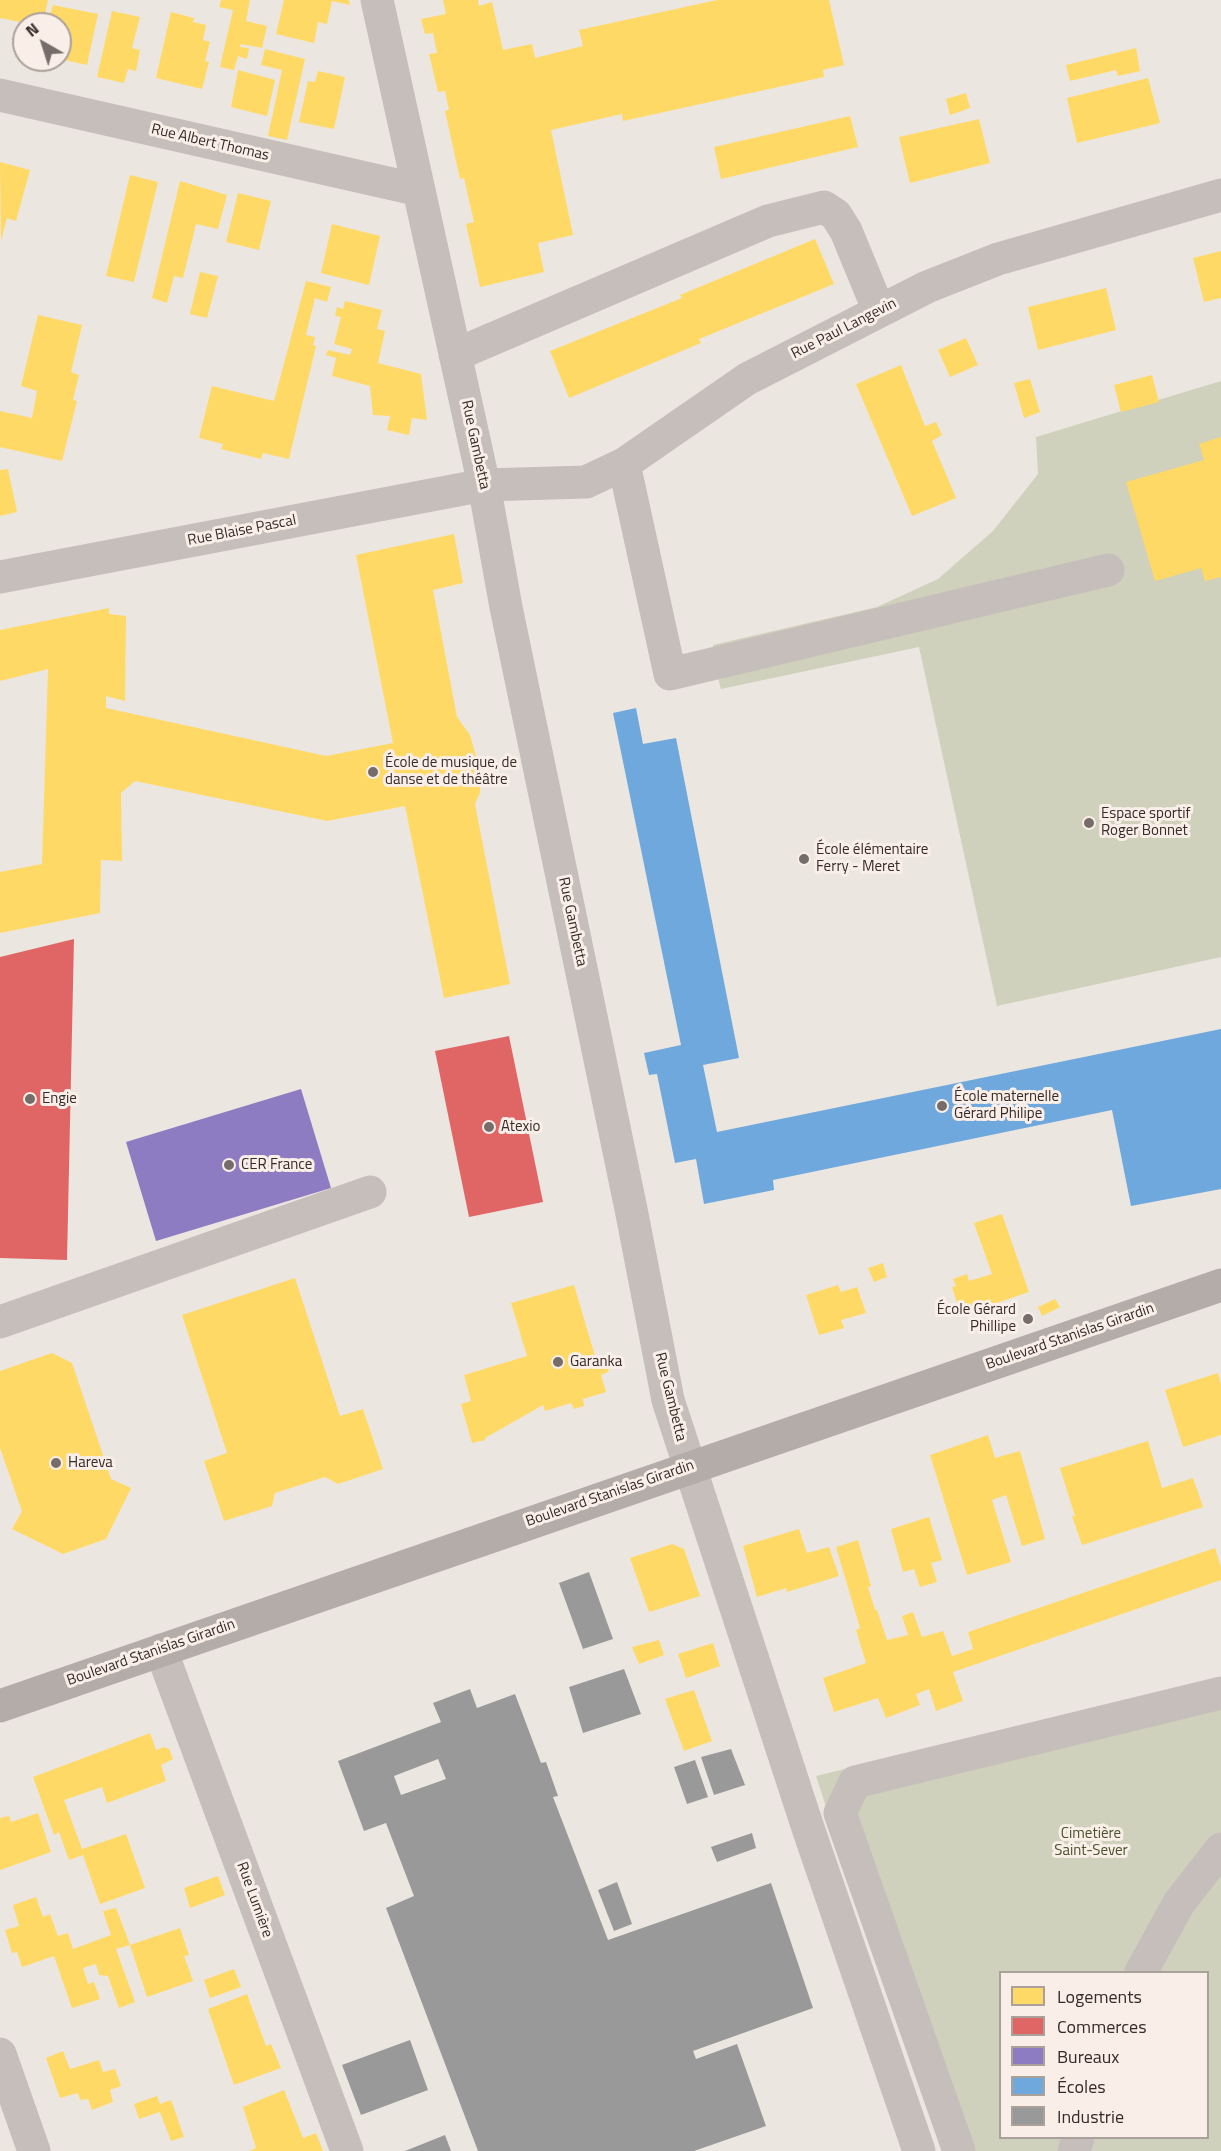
<!DOCTYPE html>
<meta charset="utf-8">
<style>
body{margin:0}
#map{position:relative;width:1221px;height:2151px;overflow:hidden;background:#ece6e1;font-family:"Titillium Web",sans-serif}
canvas{display:block}
.legend{position:absolute;left:999px;top:1971px;width:210px;height:168px;box-sizing:border-box;background:#f9efe8;border:2px solid #aba19b;margin:0;padding:8px 10px;list-style:none;font-size:18px;color:#362b28}
.legend li{display:flex;align-items:center;gap:12px;height:30px}
.legend b{width:30px;border:2px solid #aba19b}
.north{position:absolute;left:12px;top:12px;width:60px;height:60px;box-sizing:border-box;background:#f9efe8;border:2px solid #aba19b;border-radius:50%;rotate:321deg;font-size:16px;font-weight:700;line-height:24px;text-align:center;color:#362b28}
.north::after{content:'';display:block;margin:auto;width:21px;height:27px;background:#766c69;clip-path:polygon(50% 0,100% 100%,50% 72%,0 100%)}
</style>
<div id="map">
<canvas width="1221" height="2151"></canvas>
<ul class="legend">
<li><b style="height:16px;background:#ffd966"></b>Logements</li>
<li><b style="height:16px;background:#e06666"></b>Commerces</li>
<li><b style="height:16px;background:#8e7cc3"></b>Bureaux</li>
<li><b style="height:16px;background:#6fa8dc"></b>Écoles</li>
<li><b style="height:16px;background:#999"></b>Industrie</li>
</ul>
<div class="north">N</div>
</div>
<script>
const c = document.querySelector('canvas').getContext('2d');
c.lineJoin = 'round';
function fillPath(path, color) {
  c.fillStyle = color;
  c.fill(path, 'evenodd');
}
function trace(path, color, width, dash) {
  c.strokeStyle = color;
  c.lineWidth = width;
  c.lineCap = dash ? 'butt' : 'round';
  c.setLineDash(dash || []);
  c.stroke(path);
}
function write(font, color, halo, rows, align = 'center') {
  c.font = font + ' "Titillium Web",sans-serif';
  c.lineWidth = 6;
  c.setLineDash([]);
  c.textBaseline = 'middle';
  c.strokeStyle = halo;
  c.fillStyle = color;
  for (const [text, x, y, turn = 0] of rows) {
    c.save();
    c.translate(x, y);
    c.rotate((+turn || 0) * Math.PI / 180);
    c.textAlign = isNaN(turn) ? turn : align;
    if (halo) c.strokeText(text, 0, 0);
    c.fillText(text, 0, 0);
    c.restore();
  }
}
const green = new Path2D(`
 M1221 381V957L997 1006 919 647 721 689 714 664 713 645 877 607 938 579 993 531 1038 474 1036 437Z
 M1221 1678V2151H947L832 1825 816 1776ZM1000 1972H1208V2138H1000Z`);
const homes = new Path2D(`
 M0 0H48L43 24H30L0 18Z
 M221 0H250L246 21 267 26 262 48 241 44 240 47 249 48 247 59 238 56 234 70 220 67 233 10 219 7Z
 M284 0H349L350 5 332 1 327 24 318 22 314 43 276 34Z
 M443 0H478L479 6 492 2 503 50 532 44 535 58 583 46 579 30 717 0H829L844 65 823 70 824 77 623 121 622 114 551 130 573 235 538 243 544 272 480 287 466 224 474 222 464 178 460 179 445 111 449 110 445 91 438 92 429 54 437 53 433 33 425 34 421 19 446 14Z
 M53 5 98 14 87 65 60 59V24H47Z
 M112 11 140 17 132 48 140 50 136 71 128 69 124 83 97 77Z
 M171 12 194 18 193 22 206 25 203 40 210 42 205 61 209 62 202 89 156 78Z
 M1136 48 1140 71 1118 76 1116 70 1070 81 1066 65Z
 M265 49 305 59 287 140 268 136 282 70 261 65Z
 M238 70 275 80 267 116 231 107Z
 M318 71 345 77 334 129 299 122 308 81 315 82Z
 M1148 78 1160 123 1077 143 1067 98Z
 M966 93 970 108 950 115 946 99Z
 M850 116 858 147 721 179 714 147Z
 M979 119 990 163 910 183 899 137Z
 M0 162 30 170 16 221 7 218 1 241Z
 M130 175 158 182 134 282 106 276Z
 M180 181 227 195 218 229 196 224 183 278 174 276 167 303 152 298Z
 M238 193 271 201 259 250 226 242Z
 M332 224 380 236 369 285 321 273Z
 M815 239 834 284 699 339 701 343 569 398 550 351 682 298 680 295Z
 M1221 251V298L1204 302 1193 258Z
 M200 272 218 276 207 318 190 314Z
 M306 281 331 287 327 302 315 298 306 335 315 337 313 345 316 346 289 459 263 453 261 459 221 449 223 444 199 438 212 386 274 401Z
 M1106 288 1116 330 1038 350 1028 307Z
 M345 301 382 310 377 329 385 331 378 363 421 374 427 420 412 418 409 435 387 430 390 416 373 415 370 386 332 376 336 358 326 355 328 350 350 355 352 349 334 344 341 317 335 316 337 307 343 309Z
 M38 315 82 325 71 372 79 375 73 400 77 401 62 461 0 447V411L32 418 37 391 21 386Z
 M966 338 978 365 950 377 938 350Z
 M901 365 925 426 936 422 942 435 932 441 956 498 912 516 856 384Z
 M1152 375 1159 402 1121 412 1114 385Z
 M1030 379 1040 412 1024 418 1014 383Z
 M1221 437V577L1205 581 1201 568 1155 581 1126 482 1204 460 1199 444Z
 M8 469 17 512 0 516V470Z
 M454 534 463 583 433 590 457 717 470 735 480 770V793L475 804 510 984 444 998 405 806 327 821 135 781 121 793 122 861 101 860 100 913 0 933V872L42 864 48 669 0 681V630L109 608V614L126 616 125 701 106 696V708L326 756 393 743 356 555Z
 M1002 1214 1029 1292 961 1315 952 1287 956 1286 953 1279 967 1274 969 1281 992 1274 974 1223Z
 M883 1263 887 1277 874 1282 868 1268Z
 M295 1278 340 1416 363 1409 383 1469 338 1484 325 1477 275 1493 272 1506 224 1521 204 1461 227 1453 182 1315Z
 M574 1285 595 1356H605L610 1365 608 1372 601 1375 606 1392 583 1399 584 1406 574 1409 571 1403 545 1411 543 1405 485 1438V1440L472 1443 461 1404 471 1401 464 1375 527 1356 511 1303Z
 M838 1285 841 1292 857 1287 866 1313 841 1320 844 1328 819 1335 806 1295Z
 M1055 1299 1060 1307 1042 1316 1038 1307Z
 M52 1353 72 1363 111 1479 131 1488 106 1539 63 1554 12 1529 22 1511 0 1448V1371Z
 M1218 1373 1221 1384V1435L1183 1447 1165 1390Z
 M988 1435 995 1458 1020 1451 1045 1539 1022 1546 1006 1495 992 1500 1011 1562 967 1575 930 1455Z
 M1148 1441 1162 1488 1193 1478 1203 1507 1082 1545 1072 1516H1075L1060 1468Z
 M929 1517 942 1560 931 1563 937 1582 920 1587 914 1569 903 1572 891 1529Z
 M799 1529 807 1553 829 1547 839 1576 787 1592 786 1588 757 1597 743 1546Z
 M858 1540 871 1586 868 1587 875 1610H877L887 1640 908 1635 902 1616 913 1612 922 1637 943 1631 952 1656 973 1649 968 1632 1215 1548 1221 1567V1580L953 1672 963 1701 936 1711 929 1689 916 1694 920 1705 886 1718 878 1698 834 1712 823 1678 866 1663 856 1630 860 1628 836 1547Z
 M672 1544 684 1549 700 1596 649 1612 630 1558Z
 M659 1640 664 1655 639 1664 632 1647Z
 M713 1643 720 1666 686 1678 678 1654Z
 M694 1690 712 1741 684 1751 665 1699Z
 M150 1733 156 1750 164 1747 169 1749 173 1759 161 1765 166 1781 107 1803 102 1787 64 1800 82 1849 126 1834 145 1888 100 1904 83 1855 69 1860 59 1832 54 1835 33 1777Z
 M38 1813 51 1852 0 1870V1818L9 1816 11 1822Z
 M218 1876 225 1895 190 1908 184 1888Z
 M36 1897 43 1917 50 1914 58 1936 68 1933 73 1949 111 1935 103 1911 116 1908 130 1945 116 1949 135 2002 119 2008 108 1976 99 1975 96 1964 83 1968 88 1984 94 1982 100 1999 72 2008 54 1956 22 1967 17 1952 12 1953 5 1930 19 1926 13 1905Z
 M180 1928 189 1955 184 1956 193 1981 147 1997 130 1945Z
 M234 1969 241 1987 210 1998 204 1980Z
 M247 1994 266 2046 271 2044 281 2068 234 2085 208 2009Z
 M63 2051 70 2069 99 2060 103 2072 115 2069 121 2086 110 2090 113 2102 92 2110 88 2099 80 2100 78 2093 60 2098 46 2058Z
 M284 2090 303 2138 316 2133 323 2151H249L256 2148 243 2107Z
 M157 2096 160 2104 171 2100 184 2137 171 2141 160 2112 139 2119 134 2104Z`);
const shops = new Path2D(`
 M74 939 67 1260 0 1258V957Z
 M509 1036 543 1202 469 1217 435 1051Z`);
const offices = new Path2D(`
 M301 1089 331 1188 156 1241 126 1142Z`);
const schools = new Path2D(`
 M636 708 643 744 676 738 739 1058 703 1065 717 1132 1221 1029V1189L1131 1206 1112 1110 773 1180 774 1190 704 1204 696 1159 675 1163 657 1074 649 1075 644 1053 681 1045 613 713Z`);
const industry = new Path2D(`
 M589 1572 613 1639 583 1649 559 1583Z
 M624 1669 641 1714 583 1733 569 1687Z
 M470 1689 477 1708 515 1694 541 1763 546 1762 558 1796 553 1797 608 1940 771 1883 813 2008 693 2051 696 2059 737 2044 766 2126 694 2151H478L386 1908 414 1896 386 1823 364 1831 338 1761 441 1722 433 1703ZM438 1759 446 1779 401 1795 394 1776Z
 M731 1749 745 1785 714 1795 701 1757Z
 M695 1760 708 1797 687 1804 674 1767Z
 M752 1833 756 1848 717 1862 711 1847Z
 M617 1882 632 1924 614 1931 598 1890Z
 M410 2040 428 2090 361 2115 342 2065Z
 M445 2135 451 2151H405Z`);
const minor = new Path2D(`
 M377 0 484 485 506 607 631 1209 668 1400 809 1831 919 2151
 M0 95 419 190
 M455 355 768 221 824 207 836 215 846 231 879 311
 M624 464 670 674 1108 570
 M0 577 484 485 586 482 624 464 747 379 927 287 998 259 1221 195
 M0 1322 370 1192
 M161 1650 347 2151
 M1141 1972 1179 1903 1221 1849
 M0 2054 34 2151
 M959 2151 840 1813 855 1782 1221 1693
 M1074 2151 1078 2138`);
const major = new Path2D(`
 M0 1706 1221 1285`);
const markers = [
 [373,772,6,"#766c69"],
 [1089,823,6,"#766c69"],
 [804,859,6,"#766c69"],
 [30,1099,6,"#766c69"],
 [942,1106,6,"#766c69"],
 [489,1127,6,"#766c69"],
 [229,1165,6,"#766c69"],
 [1028,1319,6,"#766c69"],
 [558,1362,6,"#766c69"],
 [56,1463,6,"#766c69"]
];
const streetNames = [
 ["Rue Albert Thomas",210,143,13],
 ["Rue Paul Langevin",844,329,-27],
 ["Rue Gambetta",475,445,78],
 ["Rue Blaise Pascal",242,531,-11],
 ["Rue Gambetta",572,922,78],
 ["Boulevard Stanislas Girardin",1070,1337,-19],
 ["Rue Gambetta",670,1397,76],
 ["Boulevard Stanislas Girardin",610,1494,-19],
 ["Boulevard Stanislas Girardin",151,1653,-19],
 ["Rue Lumière",254,1900,70]
];
const poiNames = [
 ["École de musique, de",385,763],
 ["danse et de théâtre",385,780],
 ["Espace sportif",1101,814],
 ["Roger Bonnet",1101,831],
 ["École élémentaire",816,850],
 ["Ferry - Meret",816,867],
 ["École maternelle",954,1097],
 ["Gérard Philipe",954,1114],
 ["Engie",42,1099],
 ["Atexio",501,1127],
 ["CER France",241,1165],
 ["École Gérard",1016,1310,"right"],
 ["Phillipe",1016,1327,"right"],
 ["Garanka",570,1362],
 ["Hareva",68,1463]
];
const parkNames = [
 ["Cimetière",1091,1834],
 ["Saint-Sever",1091,1851]
];
fillPath(green, '#cfd1bc');
fillPath(homes, '#ffd966');
fillPath(shops, '#e06666');
fillPath(offices, '#8e7cc3');
fillPath(schools, '#6fa8dc');
fillPath(industry, '#999');
trace(minor, '#c5beba', 33);
trace(major, '#b4aca9', 33);
for (const [x, y, r, color] of markers) {
  const dot = new Path2D();
  dot.arc(x, y, r, 0, 2 * Math.PI);
  c.fillStyle = color;
  c.fill(dot);
  trace(dot, '#f9efe8', 2);
}
write('15px', '#362b28', '#f9efe8', streetNames);
write('15px', '#362b28', '#f9efe8', poiNames, 'left');
write('15px', '#49532d', '#f9efe8', parkNames);
</script>
